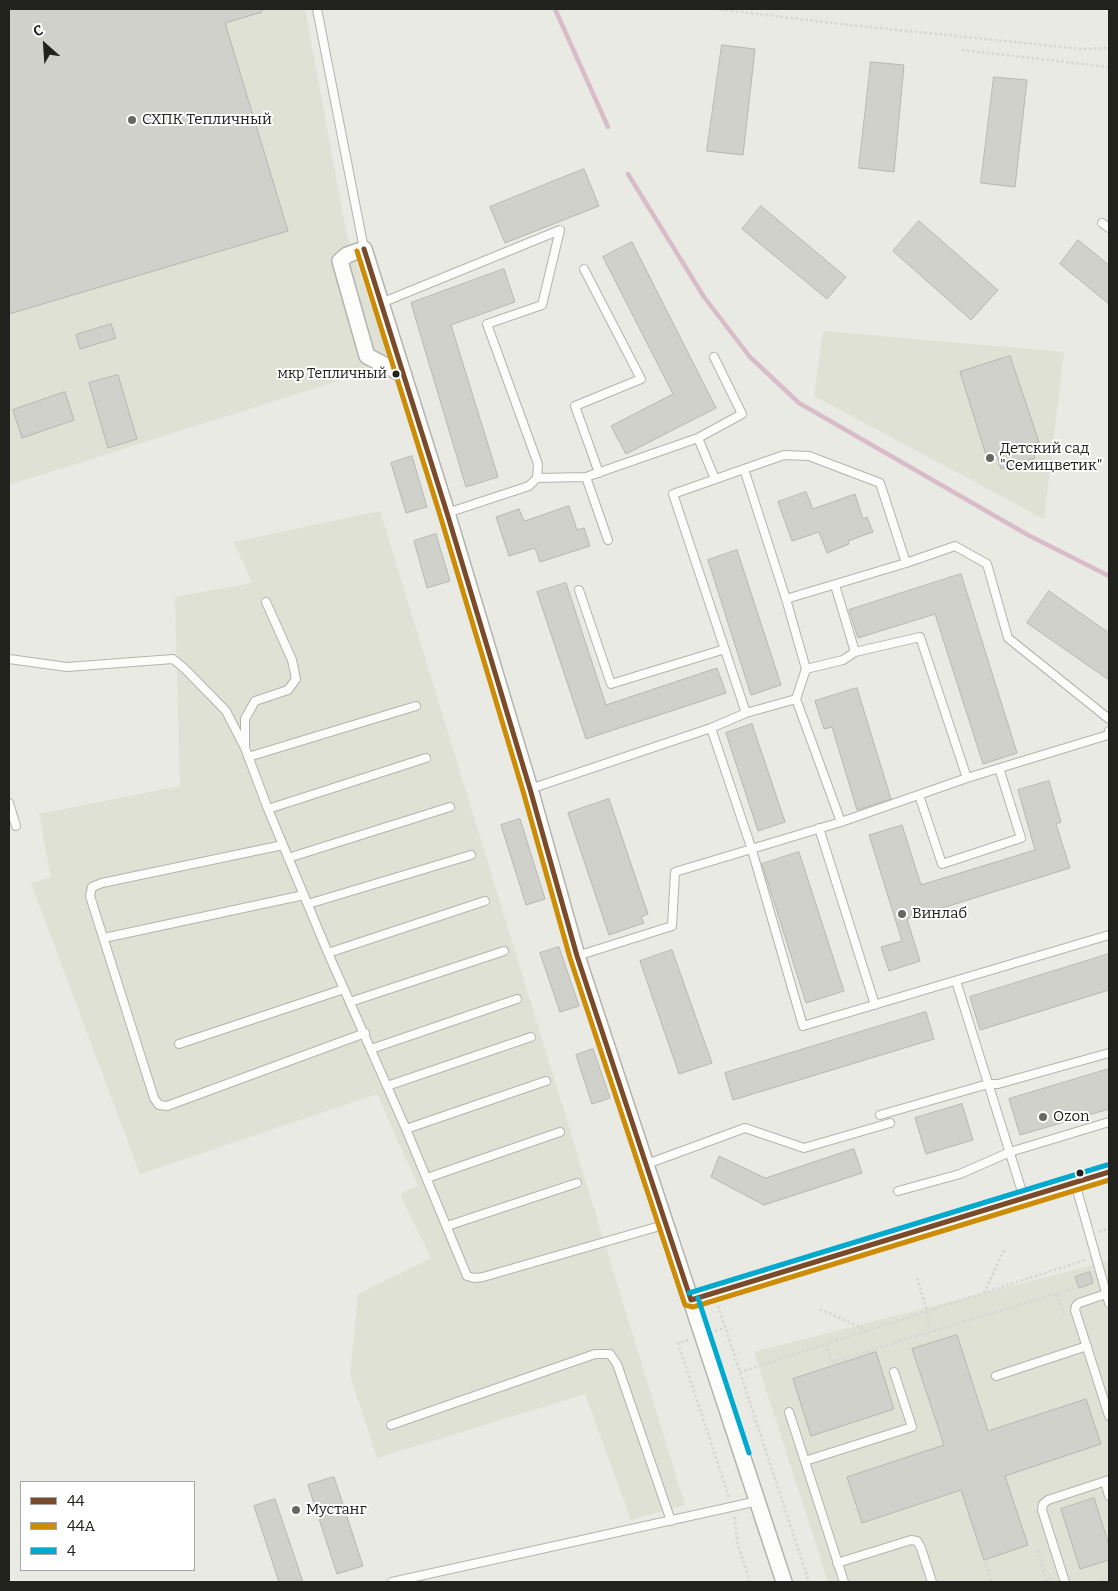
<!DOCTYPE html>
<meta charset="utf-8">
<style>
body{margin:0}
#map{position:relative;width:1118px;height:1591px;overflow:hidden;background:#e9eae3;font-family:Bitter,serif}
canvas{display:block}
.frame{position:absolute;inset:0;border:10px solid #21221e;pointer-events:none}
.legend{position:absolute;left:20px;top:1481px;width:175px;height:90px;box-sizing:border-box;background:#fff;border:1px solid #a6a7a5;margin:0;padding:6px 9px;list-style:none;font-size:15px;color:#21221e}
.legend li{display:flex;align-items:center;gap:10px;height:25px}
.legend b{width:25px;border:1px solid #a6a7a5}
.north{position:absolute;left:20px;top:20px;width:50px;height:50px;-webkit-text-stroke:4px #fff;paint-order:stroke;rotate:334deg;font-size:14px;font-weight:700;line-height:20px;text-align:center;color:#21221e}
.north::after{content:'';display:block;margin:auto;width:18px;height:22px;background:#21221e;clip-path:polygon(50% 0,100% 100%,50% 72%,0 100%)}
</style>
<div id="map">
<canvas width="1118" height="1591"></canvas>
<div class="frame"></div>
<ul class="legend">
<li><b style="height:6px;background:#7a4b2a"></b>44</li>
<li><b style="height:6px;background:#cc8c06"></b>44А</li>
<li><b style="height:6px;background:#00a9ce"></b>4</li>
</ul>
<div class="north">С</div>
</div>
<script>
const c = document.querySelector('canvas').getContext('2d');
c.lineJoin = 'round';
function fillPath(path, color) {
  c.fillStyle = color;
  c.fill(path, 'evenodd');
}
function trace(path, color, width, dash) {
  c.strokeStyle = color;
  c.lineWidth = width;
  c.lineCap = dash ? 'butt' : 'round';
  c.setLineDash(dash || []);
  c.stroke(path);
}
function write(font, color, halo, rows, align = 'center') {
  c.font = font + ' Bitter,serif';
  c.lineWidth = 4;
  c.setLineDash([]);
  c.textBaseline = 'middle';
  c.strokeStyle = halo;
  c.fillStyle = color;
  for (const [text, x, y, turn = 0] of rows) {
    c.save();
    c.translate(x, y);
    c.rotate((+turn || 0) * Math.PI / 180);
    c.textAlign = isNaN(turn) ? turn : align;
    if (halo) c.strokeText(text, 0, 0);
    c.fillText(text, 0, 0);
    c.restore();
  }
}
const built = new Path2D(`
 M9 9H305L347 236 391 364 9 485Z
 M823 331 1064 352 1044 519 814 396Z
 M380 511 685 1505 631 1520 585 1394 377 1458 350 1375 358 1294 431 1258 400 1194 418 1186 377 1094 140 1174 31 883 51 877 39 814 180 786 175 597 252 583 234 542Z
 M1109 1261V1582H828L754 1352Z`);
const stream = new Path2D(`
 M555 9 608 127
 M628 174 704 297 750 357 799 403 1028 535 1109 576`);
const building = new Path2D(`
 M9 9H262V12L225 23 288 231 9 314Z
 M722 45 755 49 743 155 707 151Z
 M871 62 904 65 894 172 859 168Z
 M994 77 1027 80 1015 187 981 183Z
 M584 169 599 206 505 243 490 207Z
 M761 206 846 277 827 299 742 229Z
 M919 221 998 290 971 320 893 251Z
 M1078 240 1109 265V304L1060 264Z
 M632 242 716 408 626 454 611 426 673 394 603 257Z
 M504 269 515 302 451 325 498 477 466 487 411 303Z
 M111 324 116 338 80 349 76 335Z
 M1010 356 1039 442 1031 444 1035 458 1001 469 997 455 987 458 960 372Z
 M118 375 137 439 108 448 89 383Z
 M65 392 74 420 22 438 13 410Z
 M412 456 427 507 406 513 391 463Z
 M806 492 813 509 855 494 863 519 867 517 873 532 848 541 849 544 827 553 819 532 792 541 778 502Z
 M569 506 577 530 584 528 590 546 540 562 535 548 509 556 496 517 519 509 524 521Z
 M436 534 450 581 427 588 414 541Z
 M737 550 781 685 751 695 708 560Z
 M961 574 1017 753 983 764 935 614 858 638 849 610Z
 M566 583 606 705 717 668 726 693 586 739 537 592Z
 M1049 591 1109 633V680L1027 623Z
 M857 688 891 799 857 810 832 727 824 729 815 701Z
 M752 724 785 822 758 831 726 733Z
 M1049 781 1061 822 1056 824 1070 868 907 919 920 961 889 971 881 947 902 941 869 835 902 825 921 885 1035 850 1018 790Z
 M609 799 648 914 641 917 644 923 609 935 568 813Z
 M520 819 545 899 526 905 501 825Z
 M799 852 844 991 806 1003 762 864Z
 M559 947 579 1006 560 1012 540 953Z
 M672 950 712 1063 679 1074 640 961Z
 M1109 954V990L980 1030 970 997Z
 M926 1012 934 1039 733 1100 725 1073Z
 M593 1049 610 1098 592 1104 576 1055Z
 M1109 1069V1109L1020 1135 1009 1099Z
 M962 1104 973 1140 926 1154 915 1118Z
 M854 1149 862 1173 764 1205 711 1177 719 1156 765 1178Z
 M1090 1272 1093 1283 1079 1288 1075 1277Z
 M957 1335 988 1431 1086 1399 1101 1444 1005 1476 1028 1545 984 1560 961 1490 862 1523 847 1477 944 1445 912 1349Z
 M876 1352 894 1409 811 1436 793 1379Z
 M334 1477 363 1566 337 1574 308 1485Z
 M1094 1498 1109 1545V1560L1080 1569 1061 1509Z
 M275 1499 303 1582H279L254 1506Z`);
const path = new Path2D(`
 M716 9 850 25 1081 49 1109 48
 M962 50 1109 67
 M1099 1232 1109 1228
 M917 1278 927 1311 930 1332
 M984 1293 1004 1250
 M1057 1294 1064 1315
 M718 1306 809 1582
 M820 1309 866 1330
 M715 1331 725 1328
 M688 1340 678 1343 729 1497
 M826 1344 832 1362 1074 1288
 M740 1372 1085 1260
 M735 1517 737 1542 750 1582
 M1038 1550 1047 1582
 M986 1564 992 1582
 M1045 1582 1046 1580 1054 1577
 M1093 1582 1109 1577`);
const lane = new Path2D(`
 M317 9 364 249
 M1102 223 1109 228
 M584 269 641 379 575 406 599 473
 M381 303 560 230 542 305 487 324 538 464 537 478 529 486 447 513
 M698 438 742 414 714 357
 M744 469 786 599 806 669
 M586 477 608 540
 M537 478 586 477 698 438 715 479
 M835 585 855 652
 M579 590 611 684 725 649
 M786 599 906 563
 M9 659 67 667 173 659 185 669 226 711 245 748 268 809 328 953 406 1129 467 1276 474 1278 483 1277 667 1224
 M796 699 841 822
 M746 713 673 494 784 455 809 456 880 483 906 563 955 546 987 564 1008 638 1109 719
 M711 728 752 850 803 1026 1109 935
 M245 746V719L255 701 288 690 296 679 292 660 266 602
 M248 757 416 706
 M530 789 711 728 746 713 796 699 806 669 843 660 855 652 920 637 967 778
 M919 795 942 864 1021 838 999 768
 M9 803 16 826
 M268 809 426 758
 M819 828 875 1005
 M283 845 102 883 92 887 90 896 154 1098 159 1105 167 1106 365 1033
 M288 858 450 807
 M308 904 471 855
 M104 938 304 895
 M328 953 485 901
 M577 956 672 926 675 872 841 822 967 778 1108 735 1109 731
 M956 981 1024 1198
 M350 1002 504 951
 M179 1044 344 989
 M371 1049 517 999
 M387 1086 531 1037
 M880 1115 988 1084H998L1109 1053
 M406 1129 546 1081
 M647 1164 745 1128 804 1148 890 1123
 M427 1178 560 1132
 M1075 1183 1109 1303
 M898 1191 960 1174 1010 1152 1109 1122
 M447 1226 577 1183
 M1106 1294 1079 1303 1076 1306 1075 1310 1109 1416
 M996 1376 1087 1346
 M789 1412 844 1582
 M391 1425 595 1354H610L617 1364 671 1521
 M805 1461 912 1427 894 1372
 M1105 1481 1109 1496
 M837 1563 911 1540 917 1541 921 1548 932 1582
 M392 1582 758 1501
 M1065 1582 1042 1510 1043 1504 1048 1500 1109 1480`);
const street = new Path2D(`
 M404 375 367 356 340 261 347 255 364 249 447 513 530 789 577 956 784 1582
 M691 1300 1109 1172`);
const bus1 = new Path2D(`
 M364 249 447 513 530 789 577 956 691 1300 1109 1172`);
const bus2 = new Path2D(`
 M357 251 440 515 523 791 570 958 685 1305 693 1307 1109 1180`);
const bus3 = new Path2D(`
 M689 1293 1107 1165
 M698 1298 749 1453`);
const markers = [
 [132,120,5,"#676863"],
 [396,374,4.5,"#21221e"],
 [990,458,5,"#676863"],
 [902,914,5,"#676863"],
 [1043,1117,5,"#676863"],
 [1080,1173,4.5,"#21221e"],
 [296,1510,5,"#676863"]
];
const busNames = [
 ["мкр Тепличный",387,374]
];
const poiNames = [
 ["СХПК Тепличный",142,120],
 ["Детский сад",1000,449],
 ["\"Семицветик\"",1000,466],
 ["Винлаб",912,914],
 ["Ozon",1053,1117],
 ["Мустанг",306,1510]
];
fillPath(built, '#dee1d3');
trace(stream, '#d8bcca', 4.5);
fillPath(building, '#d0d1cb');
trace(building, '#b6b7b2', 1);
trace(lane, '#b3b4ae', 10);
trace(street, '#b3b4ae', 18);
trace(path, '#d6d7d5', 2.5, [2.5, 2.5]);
trace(lane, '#fcfcfb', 8);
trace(street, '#fcfcfb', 15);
trace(bus1, '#7a4b2a', 5);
trace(bus2, '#cc8c06', 5);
trace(bus3, '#00a9ce', 5);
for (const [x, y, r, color] of markers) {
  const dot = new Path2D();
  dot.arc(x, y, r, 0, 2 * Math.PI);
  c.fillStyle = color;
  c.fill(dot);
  trace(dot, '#fff', 2);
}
write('14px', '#21221e', '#fff', busNames, 'right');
write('15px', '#21221e', '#fff', poiNames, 'left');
</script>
